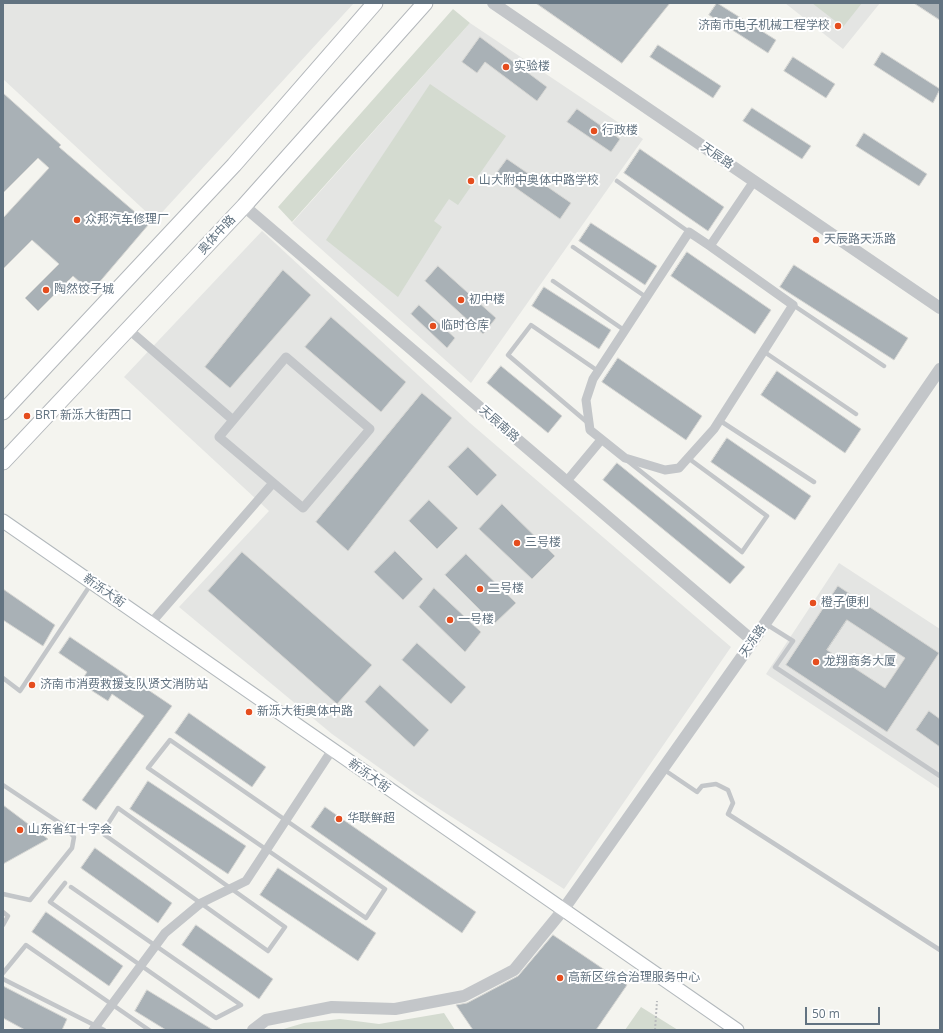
<!DOCTYPE html>
<meta charset="utf-8">
<style>
body{margin:0}
#map{position:relative;width:943px;height:1033px;overflow:hidden;background:#f4f4ef;font-family:"Open Sans",sans-serif}
canvas{display:block}
.frame{position:absolute;inset:0;border:4px solid #627381;pointer-events:none}
.scale{position:absolute;left:805px;top:1007px;width:75px;height:18px;box-sizing:border-box;border:2px solid #627381;border-top:0;padding-left:5px;font-size:12px;line-height:14px;white-space:nowrap;color:#627381;-webkit-text-stroke:3px #fff;paint-order:stroke}
</style>
<div id="map">
<canvas width="943" height="1033"></canvas>
<div class="frame"></div>
<div class="scale">50 m</div>
</div>
<script>
const c = document.querySelector('canvas').getContext('2d');
c.lineJoin = 'round';
function fillPath(path, color) {
  c.fillStyle = color;
  c.fill(path, 'evenodd');
}
function trace(path, color, width, dash) {
  c.strokeStyle = color;
  c.lineWidth = width;
  c.lineCap = dash ? 'butt' : 'round';
  c.setLineDash(dash || []);
  c.stroke(path);
}
function write(font, color, halo, rows, align = 'center') {
  c.font = font + ' "Open Sans","Noto Sans SC",sans-serif';
  c.lineWidth = 4;
  c.setLineDash([]);
  c.textBaseline = 'middle';
  c.strokeStyle = halo;
  c.fillStyle = color;
  for (const [text, x, y, turn = 0] of rows) {
    c.save();
    c.translate(x, y);
    c.rotate((+turn || 0) * Math.PI / 180);
    c.textAlign = isNaN(turn) ? turn : align;
    if (halo) c.strokeText(text, 0, 0);
    c.fillText(text, 0, 0);
    c.restore();
  }
}
const built = new Path2D(`
 M3 3H354L155 220 3 79Z
 M785 3H880L843 49Z
 M470 23 643 139 471 383 292 223Z
 M262 231 470 423 731 647 564 889 416 794 332 734 179 607 269 511 124 377Z
 M839 563 940 629V789L766 674Z`);
const green = new Path2D(`
 M812 3H862L843 27Z
 M453 9 470 23 292 222 278 207Z
 M430 84 506 136 458 205 449 199 434 221 442 227 398 297 326 240Z
 M641 1007 678 1030H625Z
 M444 1013 455 1030H280L304 1023 340 1019 379 1024Z`);
const building = new Path2D(`
 M536 3H670L622 63Z
 M717 3 776 40 768 53 709 15Z
 M914 3H940V20Z
 M480 37 547 87 537 101 485 62 477 73 462 62Z
 M658 45 721 86 713 98 650 57Z
 M882 52 940 89 933 103 874 65Z
 M793 57 835 84 826 98 784 71Z
 M3 93 61 145 59 147 149 224 91 292 73 276 38 311 25 298 59 264 32 240 3 269V218L49 168 38 158 3 193Z
 M752 108 811 146 802 159 743 121Z
 M577 109 620 139 611 152 567 122Z
 M864 133 927 174 919 186 856 146Z
 M640 149 724 207 708 231 624 173Z
 M507 159 571 203 560 219 496 174Z
 M591 223 657 266 645 285 579 241Z
 M687 252 771 310 755 334 671 276Z
 M794 265 908 338 894 360 780 287Z
 M438 266 496 318 483 334 425 281Z
 M283 270 311 295 230 388 205 367Z
 M544 287 611 330 599 349 532 306Z
 M419 305 455 338 447 348 411 314Z
 M331 317 406 382 381 412 305 347Z
 M618 358 702 416 686 440 602 382Z
 M501 366 562 416 548 433 487 383Z
 M777 371 861 429 845 453 761 395Z
 M422 393 452 418 348 551 316 522Z
 M727 438 811 496 795 520 711 462Z
 M468 447 497 475 477 496 448 467Z
 M617 463 745 567 730 584 603 480Z
 M429 500 458 528 437 549 409 521Z
 M502 504 555 556 532 579 479 529Z
 M395 551 423 579 403 600 374 572Z
 M242 552 372 665 337 704 208 591Z
 M466 554 516 603 494 624 445 575Z
 M838 586 939 653 887 732 786 665ZM847 620 905 658 885 688 827 650Z
 M434 588 481 632 465 652 419 607Z
 M3 589 55 625 43 646 3 620Z
 M70 637 172 706 96 810 82 800 144 716 112 694 108 701 80 683 87 672 59 653Z
 M417 643 466 687 451 704 402 660Z
 M380 685 429 730 414 747 365 702Z
 M929 711 940 719V747L916 730Z
 M189 713 266 767 252 787 175 733Z
 M148 781 246 846 228 874 130 809Z
 M3 805 48 839 3 864Z
 M325 807 476 912 462 933 311 827Z
 M95 848 172 903 158 923 81 868Z
 M278 868 376 933 358 961 260 895Z
 M46 912 123 966 109 986 32 932Z
 M196 925 273 979 259 999 182 945Z
 M553 935 627 985 596 1030H473L456 1005 467 1003 518 976Z
 M3 986 67 1019 62 1030H25L3 1018Z
 M147 990 213 1030H166L135 1011Z`);
const path = new Path2D(`
 M655 1030 657 1001`);
const service = new Path2D(`
 M617 181 689 232
 M573 247 646 297
 M553 281 624 330
 M793 305 884 366
 M763 351 856 414
 M719 420 814 482
 M588 423 508 355 531 325 598 371
 M629 462 742 552 767 516 688 458
 M766 624 793 641 775 667 940 776
 M3 678 20 691 91 584
 M170 740 385 889 366 918 148 768Z
 M663 769 697 792 702 786 716 784 728 790 733 803 728 814 940 950
 M3 785 63 825 74 837 72 848 30 900 3 894
 M118 808 285 927 268 951 102 833Z
 M65 883 50 902 216 1018 241 1005 71 887
 M3 912 8 916 3 925
 M3 973 26 945 149 1030
 M3 979 104 1030`);
const minor = new Path2D(`
 M710 246 793 305 714 429 679 468 665 470 625 458 590 430 586 400 593 379 689 232 710 246 754 181
 M128 329 233 420
 M286 357 370 429 303 508 219 437Z
 M566 482 601 440
 M151 623 273 483
 M93 1030 165 933 201 903 246 881 332 750`);
const tertiary = new Path2D(`
 M493 3 940 308
 M244 206 753 641
 M253 1030 266 1020 332 1007 395 1009 464 996 514 970 563 910 753 641 940 369`);
const secondary = new Path2D(`
 M3 521 737 1030`);
const primary = new Path2D(`
 M3 412 234 165 375 3
 M3 462 244 206 425 3`);
const markers = [
 [838,26,4,"#e54d1e"],
 [506,67,4,"#e54d1e"],
 [594,131,4,"#e54d1e"],
 [471,181,4,"#e54d1e"],
 [77,220,4,"#e54d1e"],
 [816,240,4,"#e54d1e"],
 [46,290,4,"#e54d1e"],
 [461,300,4,"#e54d1e"],
 [433,326,4,"#e54d1e"],
 [27,416,4,"#e54d1e"],
 [517,543,4,"#e54d1e"],
 [480,589,4,"#e54d1e"],
 [813,603,4,"#e54d1e"],
 [450,620,4,"#e54d1e"],
 [816,662,4,"#e54d1e"],
 [32,685,4,"#e54d1e"],
 [249,712,4,"#e54d1e"],
 [339,819,4,"#e54d1e"],
 [20,830,4,"#e54d1e"],
 [560,978,4,"#e54d1e"]
];
const poiNames = [
 ["济南市电子机械工程学校",830,26,"right"],
 ["实验楼",514,67],
 ["行政楼",602,131],
 ["山大附中奥体中路学校",479,181],
 ["众邦汽车修理厂",85,220],
 ["天辰路天泺路",824,240],
 ["陶然饺子城",54,290],
 ["初中楼",469,300],
 ["临时仓库",441,326],
 ["BRT 新泺大街西口",35,416],
 ["三号楼",525,543],
 ["二号楼",488,589],
 ["橙子便利",821,603],
 ["一号楼",458,620],
 ["龙翔商务大厦",824,662],
 ["济南市消费救援支队贤文消防站",40,685],
 ["新泺大街奥体中路",257,712],
 ["华联鲜超",347,819],
 ["山东省红十字会",28,830],
 ["高新区综合治理服务中心",568,978]
];
const streetNames = [
 ["天辰路",717,156,34],
 ["奥体中路",217,235,-47],
 ["天辰南路",499,424,41],
 ["新泺大街",104,591,35],
 ["天泺路",753,641,-55],
 ["新泺大街",369,776,35]
];
fillPath(built, '#e4e5e3');
fillPath(green, '#d4dbd0');
fillPath(building, '#a9b1b6');
trace(building, '#d5d5d2', 1);
trace(secondary, '#b2b8bc', 15);
trace(primary, '#b3b7bb', 17);
trace(path, '#babcbe', 2, [2, 2]);
trace(service, '#c3c6c9', 4.5);
trace(minor, '#c3c6c9', 9);
trace(tertiary, '#c3c6c9', 12);
trace(secondary, '#fff', 13);
trace(primary, '#fff', 15);
for (const [x, y, r, color] of markers) {
  const dot = new Path2D();
  dot.arc(x, y, r, 0, 2 * Math.PI);
  c.fillStyle = color;
  c.fill(dot);
  trace(dot, '#fff', 1.5);
}
write('12px', '#627381', '#fff', poiNames, 'left');
write('12px', '#627381', '#fff', streetNames);
</script>
